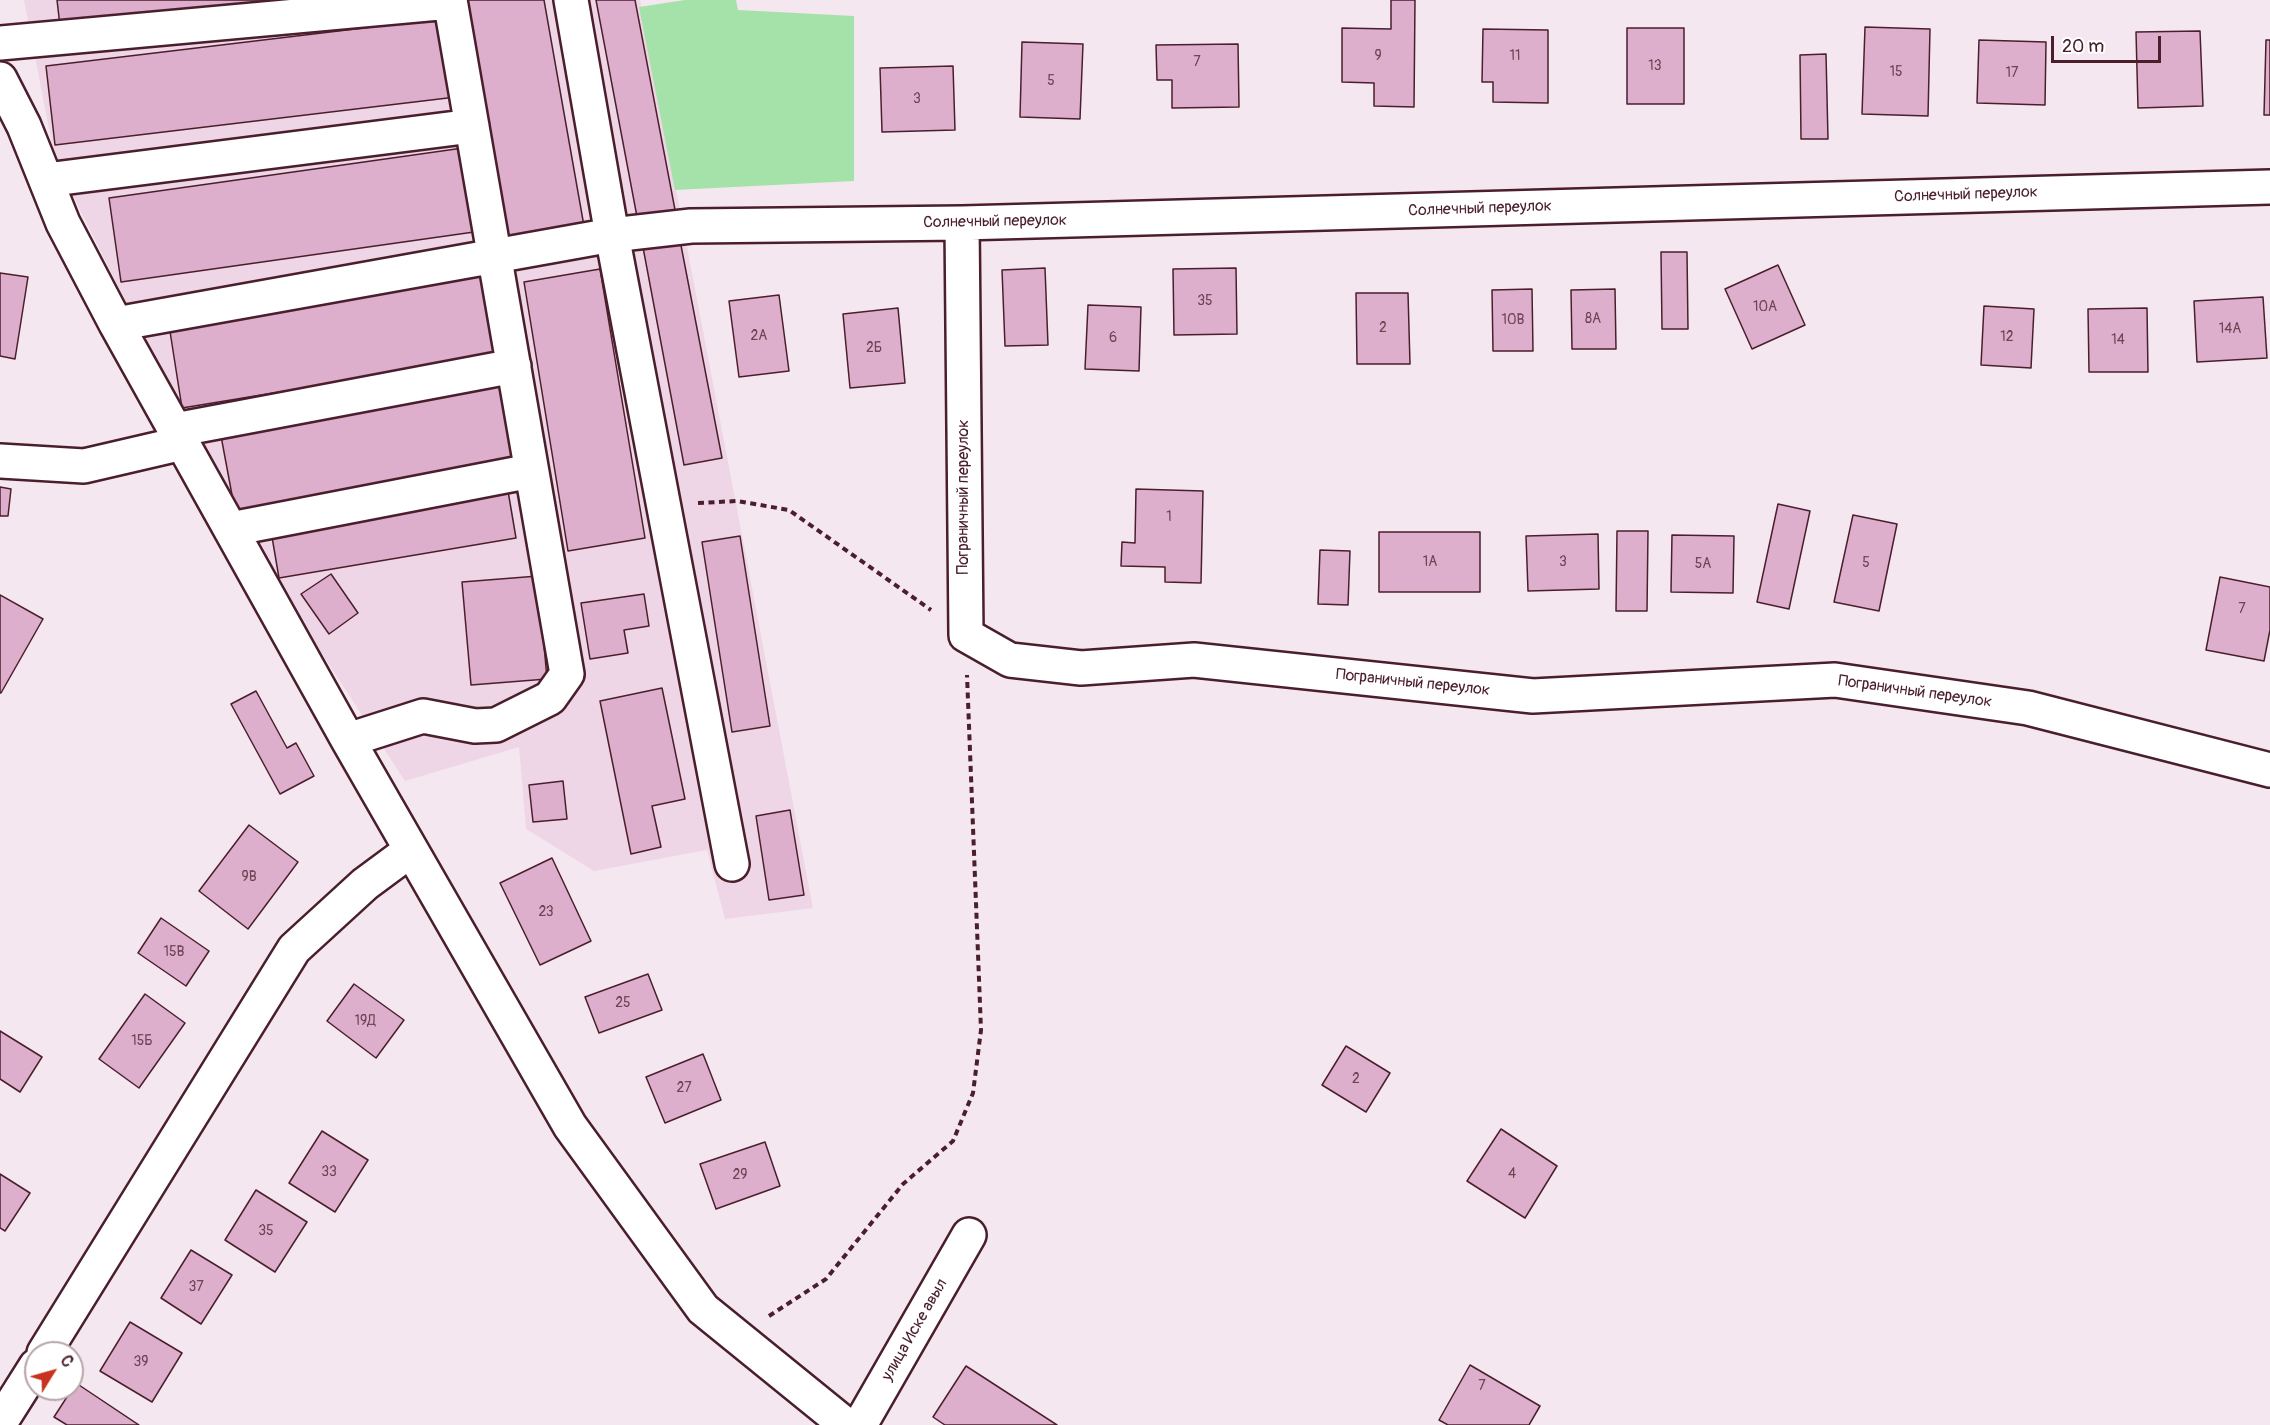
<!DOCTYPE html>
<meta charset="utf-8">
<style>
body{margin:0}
#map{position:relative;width:2270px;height:1425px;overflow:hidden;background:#f5e7f0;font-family:Pangolin,sans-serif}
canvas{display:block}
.north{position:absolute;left:24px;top:1341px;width:60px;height:60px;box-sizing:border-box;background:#fff;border:2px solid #b7a5aa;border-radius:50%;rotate:53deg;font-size:16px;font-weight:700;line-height:24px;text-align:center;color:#4a1f2b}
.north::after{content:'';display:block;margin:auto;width:21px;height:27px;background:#c8321e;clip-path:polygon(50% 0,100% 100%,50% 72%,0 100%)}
.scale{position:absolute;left:2051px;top:36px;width:110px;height:27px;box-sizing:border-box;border:3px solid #4a1f2b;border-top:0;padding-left:8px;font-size:18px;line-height:21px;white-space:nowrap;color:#4a1f2b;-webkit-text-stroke:4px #fff;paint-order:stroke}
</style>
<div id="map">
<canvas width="2270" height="1425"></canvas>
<div class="north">С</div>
<div class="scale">20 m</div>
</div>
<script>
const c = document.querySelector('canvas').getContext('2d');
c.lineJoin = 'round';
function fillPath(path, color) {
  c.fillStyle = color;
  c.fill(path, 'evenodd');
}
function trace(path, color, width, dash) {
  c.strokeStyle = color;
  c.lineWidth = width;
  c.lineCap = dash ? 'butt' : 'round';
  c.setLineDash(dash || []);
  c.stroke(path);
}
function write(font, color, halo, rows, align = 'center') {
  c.font = font + ' Pangolin,sans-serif';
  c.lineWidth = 4.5;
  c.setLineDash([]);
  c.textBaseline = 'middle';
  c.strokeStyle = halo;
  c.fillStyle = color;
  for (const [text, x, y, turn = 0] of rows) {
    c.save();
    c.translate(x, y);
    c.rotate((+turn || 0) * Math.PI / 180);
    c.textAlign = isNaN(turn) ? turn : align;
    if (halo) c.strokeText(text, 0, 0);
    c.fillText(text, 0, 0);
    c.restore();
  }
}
const built = new Path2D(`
 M24 0H640L813 908 725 919 707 850 594 871 526 829 519 747 405 781 236 522 55 160Z`);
const green = new Path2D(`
 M685 0H736L738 10 854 16V181L675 190 639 7Z`);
const building = new Path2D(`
 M57 0H369L61 35Z
 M462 0H544L584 226 505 241Z
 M596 0H635L676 215 638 222Z
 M1391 0H1415L1414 107 1374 106V83L1342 82V28L1391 29Z
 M447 18 456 97 55 145 46 66Z
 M1865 27 1930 29 1928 116 1862 114Z
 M1627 28H1684V104H1627Z
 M1483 29 1548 30V103L1493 102V82H1482Z
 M2200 31 2203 106 2138 108 2136 32Z
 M1979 40 2046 42 2045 105 1977 103Z
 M2266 40H2270V115H2264Z
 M1022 42 1083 44 1080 119 1020 117Z
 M1238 44 1239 107 1172 108V80H1157L1156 45Z
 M1826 54 1828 139H1801L1800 55Z
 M953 66 955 130 882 132 880 68Z
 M463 148 474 232 121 282 109 198Z
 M679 235 722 458 684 465 642 242Z
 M1661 252H1687L1688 329H1662Z
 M1778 265 1805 325 1752 349 1725 289Z
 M1045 268 1048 345 1005 346 1002 270Z
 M1236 268 1237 334 1174 335 1173 269Z
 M600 269 645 538 568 551 524 282Z
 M0 273 28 277 15 359 0 356Z
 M486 273 499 356 182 408 169 325Z
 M1532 289 1533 351H1493L1492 290Z
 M1615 289 1616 349H1572L1571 290Z
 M1356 293H1408L1410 364H1357Z
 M779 295 789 371 739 377 729 301Z
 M2263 297 2267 358 2197 362 2194 301Z
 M1088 305 1141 307 1139 371 1085 369Z
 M1984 306 2034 309 2031 368 1981 365Z
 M898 308 905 383 850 388 843 314Z
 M2147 308 2148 372H2089L2088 309Z
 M504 382 518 457 235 511 221 436Z
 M0 487 11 489 8 516H0Z
 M1136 489 1203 491 1201 583 1165 582V567L1121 566 1122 542 1135 543Z
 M508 491 516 538 279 578 271 531Z
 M1778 504 1810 511 1789 609 1757 602Z
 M1853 515 1897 524 1879 611 1834 602Z
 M1617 531H1648L1647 611H1616Z
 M1379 532H1480V592H1379Z
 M1598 534 1599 589 1528 591 1526 536Z
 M1672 535 1734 536 1733 593 1671 592Z
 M740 536 770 726 732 732 702 542Z
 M1320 550 1350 551 1348 605 1318 604Z
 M331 574 358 613 329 634 301 594Z
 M538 576 547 679 471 685 462 582Z
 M2220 577 2270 587V630L2264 661 2206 650Z
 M644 594 649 626 624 630 628 653 590 659 581 603Z
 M0 595 43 619 1 693H0Z
 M662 688 685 799 652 806 661 847 631 854 600 701Z
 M256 691 287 748 296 743 314 776 280 794 231 704Z
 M563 781 567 819 533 822 529 785Z
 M790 810 804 895 769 900 756 816Z
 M249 825 298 862 248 929 199 891Z
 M552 858 591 941 540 965 500 883Z
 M161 918 209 951 186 986 138 953Z
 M648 974 662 1010 599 1033 585 997Z
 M354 984 404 1020 376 1058 327 1021Z
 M145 994 185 1023 139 1088 99 1059Z
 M0 1031 42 1057 20 1092 0 1079Z
 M1346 1046 1390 1073 1366 1112 1322 1085Z
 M703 1054 721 1100 665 1123 646 1077Z
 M1501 1129 1557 1166 1525 1218 1467 1181Z
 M322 1131 368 1160 335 1212 289 1183Z
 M765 1142 780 1186 716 1209 700 1164Z
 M0 1174 30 1193 5 1231 0 1228Z
 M256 1190 307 1222 275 1272 225 1240Z
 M191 1250 232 1275 201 1324 161 1298Z
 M130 1322 182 1353 152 1402 100 1371Z
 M1470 1365 1540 1406 1529 1425H1448L1439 1420Z
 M966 1366 1057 1425H945L933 1417Z
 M76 1383 139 1425H67L54 1417Z`);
const path = new Path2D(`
 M698 503 737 501 789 510 931 610
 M769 1316 826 1279 903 1184 953 1141 973 1093 981 1030 967 675`);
const minor = new Path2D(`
 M571 0 612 235 732 864
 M0 43 450 2
 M0 79 24 126 63 223 116 324 348 740 570 1126 703 1309 846 1425
 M46 180 472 126
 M962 223 966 635 1010 660 1081 668 1194 660 1533 696 1835 680 2028 708 2270 770
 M116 324 612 235 691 226 962 223 2270 187
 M175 430 514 366
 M0 461 84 466 183 443
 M231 529 531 471
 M348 740 423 716 475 726 496 725 550 698 567 674 450 0
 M44 1353 294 949 365 884 411 850
 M0 1423 36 1366
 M860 1425 969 1235`);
const numberNames = [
 ["9",1378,56],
 ["11",1515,56],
 ["7",1197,62],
 ["13",1655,66],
 ["15",1896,72],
 ["17",2012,73],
 ["5",1051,81],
 ["3",917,99],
 ["35",1205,301],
 ["10А",1765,307],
 ["8А",1593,319],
 ["10В",1513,320],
 ["2",1383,328],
 ["14А",2230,329],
 ["2А",759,336],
 ["12",2007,337],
 ["6",1113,338],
 ["14",2118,340],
 ["2Б",874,348],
 ["1",1169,517],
 ["1А",1430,562],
 ["3",1563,562],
 ["5",1866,563],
 ["5А",1703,564],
 ["7",2242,609],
 ["9В",249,877],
 ["23",546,912],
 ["15В",174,952],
 ["25",623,1003],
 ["19Д",365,1021],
 ["15Б",142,1041],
 ["2",1356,1079],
 ["27",684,1088],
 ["33",329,1172],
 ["4",1512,1174],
 ["29",740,1175],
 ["35",266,1231],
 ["37",196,1287],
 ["39",141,1362],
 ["7",1482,1386]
];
const streetNames = [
 ["Солнечный переулок",1966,195,-2],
 ["Солнечный переулок",1480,209,-2],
 ["Солнечный переулок",995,222,-1],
 ["Пограничный переулок",964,497,-90],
 ["Пограничный переулок",1413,683,6],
 ["Пограничный переулок",1915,692,8],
 ["улица Иске авыл",915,1330,-60]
];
fillPath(built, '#eed6e6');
fillPath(green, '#a5e2a9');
fillPath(building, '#deaecd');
trace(building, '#4a1f2b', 1.5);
trace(minor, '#4a1f2b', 38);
trace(path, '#4a1f2b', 4, [6, 4.5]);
trace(minor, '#fff', 33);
write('14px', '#6f4354', null, numberNames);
write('16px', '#4a1f2b', '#fff', streetNames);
</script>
